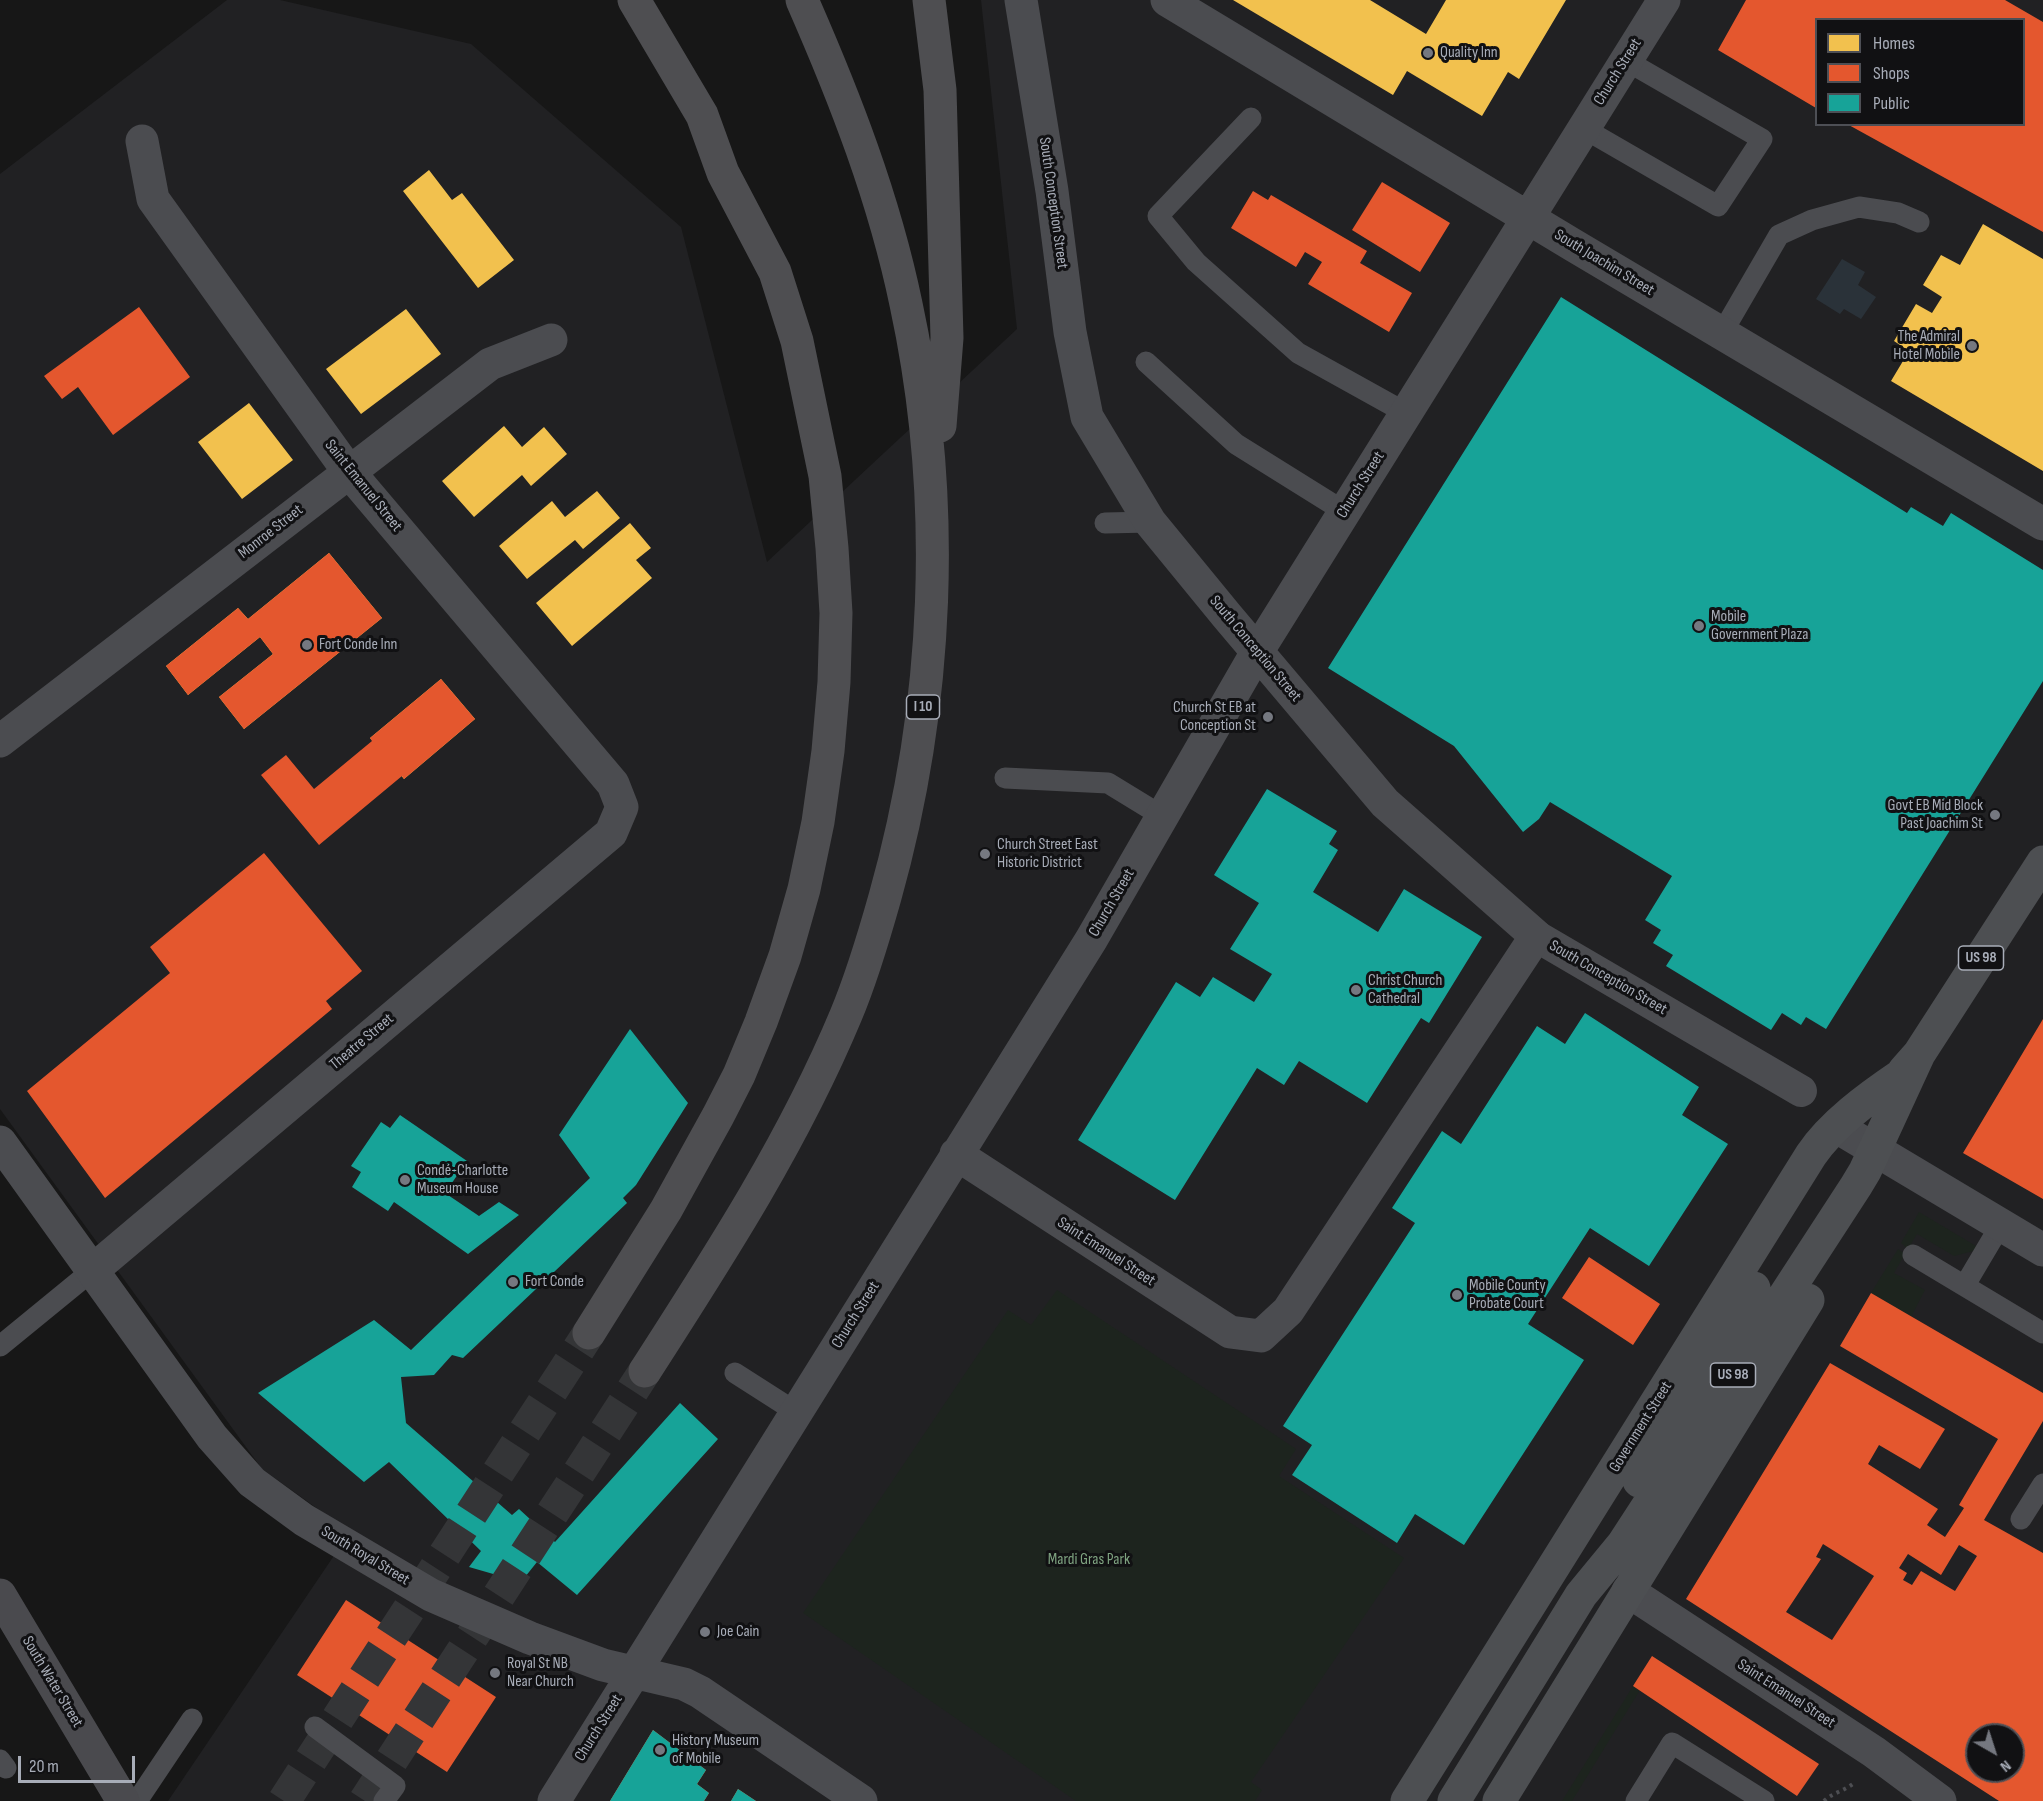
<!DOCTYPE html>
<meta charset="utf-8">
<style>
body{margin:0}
#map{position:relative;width:2043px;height:1801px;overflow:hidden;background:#171717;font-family:"Sofia Sans Condensed",sans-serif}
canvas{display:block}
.legend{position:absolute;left:1815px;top:18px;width:210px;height:108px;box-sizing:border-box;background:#111113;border:2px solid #4d4f55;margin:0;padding:8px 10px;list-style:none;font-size:18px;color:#a8adb8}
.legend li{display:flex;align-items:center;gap:12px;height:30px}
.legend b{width:30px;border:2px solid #4d4f55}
.north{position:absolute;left:1965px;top:1723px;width:60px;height:60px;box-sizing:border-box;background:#111113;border:2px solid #4d4f55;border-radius:50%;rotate:141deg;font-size:16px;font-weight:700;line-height:24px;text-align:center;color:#a8adb8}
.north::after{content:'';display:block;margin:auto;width:21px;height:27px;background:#757880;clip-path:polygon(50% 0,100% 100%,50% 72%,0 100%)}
.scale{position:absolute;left:18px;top:1756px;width:117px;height:27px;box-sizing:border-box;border:3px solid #a8adb8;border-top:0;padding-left:8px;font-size:18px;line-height:21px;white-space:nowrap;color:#a8adb8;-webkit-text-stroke:4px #111113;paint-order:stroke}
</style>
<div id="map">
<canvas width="2043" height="1801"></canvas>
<ul class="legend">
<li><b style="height:16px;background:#f2c14e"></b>Homes</li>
<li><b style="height:16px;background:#e4572e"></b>Shops</li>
<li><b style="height:16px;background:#17a398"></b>Public</li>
</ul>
<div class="north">N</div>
<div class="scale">20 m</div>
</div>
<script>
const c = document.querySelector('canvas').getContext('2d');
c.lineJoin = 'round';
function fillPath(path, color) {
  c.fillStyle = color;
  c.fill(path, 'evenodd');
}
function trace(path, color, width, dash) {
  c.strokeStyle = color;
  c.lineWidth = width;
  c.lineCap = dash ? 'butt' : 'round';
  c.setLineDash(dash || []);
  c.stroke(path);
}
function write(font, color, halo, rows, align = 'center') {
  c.font = font + ' "Sofia Sans Condensed",sans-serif';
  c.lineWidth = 6;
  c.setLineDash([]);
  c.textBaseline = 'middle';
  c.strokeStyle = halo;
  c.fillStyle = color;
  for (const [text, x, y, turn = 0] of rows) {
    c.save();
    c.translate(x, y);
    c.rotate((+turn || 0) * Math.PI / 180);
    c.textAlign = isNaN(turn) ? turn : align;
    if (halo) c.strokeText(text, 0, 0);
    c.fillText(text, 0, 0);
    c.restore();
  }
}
const built = new Path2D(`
 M227 0H280L471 44 681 227 767 562 1017 329 981 0H2043V1801H168L350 1532 262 1469 0 1109V174ZM1816 20H2024V124H1816ZM1977 1735H2013V1771H1977Z`);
const green = new Path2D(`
 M1919 1212 1981 1249 1954 1256 1917 1234 1908 1249 1901 1243Z
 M1898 1249 1905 1254 1894 1273 1925 1290 1911 1317 1871 1293Z
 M1057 1290 1296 1449 1279 1476 1404 1558 1251 1782 1262 1790 1255 1801H1076L803 1613 1008 1310 1031 1325Z
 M1633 1686 1640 1690 1572 1801H1562Z`);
const water = new Path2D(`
 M1842 259 1865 272 1858 285 1876 297 1861 319 1844 309 1840 314 1816 299Z`);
const homes = new Path2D(`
 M1233 0H1370L1426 34 1446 0H1566L1519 79 1508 72 1482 116 1407 71 1393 95Z
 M429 170 452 200 462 193 514 260 478 288 403 191Z
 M1983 224 2043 259V471L1891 381 1909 351 1894 341 1916 304 1932 313 1942 297 1923 285 1941 255 1960 265Z
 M406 309 441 354 361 414 326 369Z
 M249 403 293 460 242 499 198 442Z
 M504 426 522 447 544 427 567 454 531 486 522 475 474 517 442 481Z
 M597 491 620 518 583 549 575 540 527 579 499 546 552 501 565 517Z
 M630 523 651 548 636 560 652 578 572 646 536 603Z
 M329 553 382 618 244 729 219 697 273 654 260 637 188 695 166 666 238 608 248 619Z
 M441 679 475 719 404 779 370 738Z`);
const shops = new Path2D(`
 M1746 0H2005L2043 22V232L1847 124H2024V20H1816V108L1718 50Z
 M1382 182 1450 223 1420 272 1352 230Z
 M1253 191 1268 200 1271 195 1367 251 1360 263 1412 293 1389 332 1308 284 1322 262 1305 252 1296 267 1231 228Z
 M139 307 190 377 113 435 78 387 62 399 44 376Z
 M329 553 382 618 244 729 219 697 273 654 260 637 188 695 166 666 238 608 248 619Z
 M441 679 475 719 404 779 402 776 319 845 261 775 286 755 314 789 372 741 370 738Z
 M264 853 362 971 326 1001 332 1009 105 1198 27 1091 170 973 150 947Z
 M2043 1019V1199L1963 1153Z
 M1589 1257 1660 1304 1633 1345 1562 1298Z
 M1871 1293 2043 1393V1421L1984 1520 2043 1553V1801H1999L1686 1599 1830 1363 1945 1429 1920 1469 1879 1445 1868 1464 1938 1509 1927 1525 1945 1537 1964 1508 1959 1505 1998 1439 1840 1346ZM1823 1544 1874 1576 1832 1640 1786 1612 1821 1559 1816 1557ZM1959 1545 1977 1556 1955 1591 1921 1571 1912 1585 1903 1580 1907 1573 1899 1568 1908 1554 1941 1575ZM1977 1735H2013V1771H1977Z
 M346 1600 496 1697 447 1772 297 1675Z
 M1652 1656 1819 1764 1797 1796 1633 1686Z
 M653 1730 706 1770 697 1784 709 1793 704 1801H610Z
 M738 1789 756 1801H731Z`);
const public = new Path2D(`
 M1561 297 1907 513 1911 507 1943 526 1951 513 2043 570V681L1826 1029 1806 1017 1801 1025 1782 1013 1771 1030 1666 966 1673 955 1653 943 1661 930 1645 920 1672 876 1550 802 1539 819 1523 832 1454 746 1328 668Z
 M1267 789 1337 831 1329 844 1338 850 1313 892 1378 932 1404 889 1482 937 1429 1023 1421 1018 1367 1103 1299 1061 1284 1085 1257 1068 1175 1200 1078 1140 1176 982 1200 997 1213 977 1254 1002 1272 974 1230 949 1259 903 1214 875Z
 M1585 1013 1699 1087 1682 1115 1728 1144 1649 1266 1590 1228 1528 1324 1584 1360 1464 1545 1415 1514 1397 1543 1292 1475 1312 1445 1283 1426 1415 1223 1392 1208 1442 1131 1461 1144 1537 1026 1565 1044Z
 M630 1029 688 1103 636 1185 623 1198 627 1203 463 1358 452 1355 434 1375 401 1377 406 1423 512 1515 519 1509 555 1542 680 1403 718 1439 577 1595 537 1562 521 1582 469 1567 481 1551 389 1462 364 1482 258 1393 374 1320 411 1350 590 1178 559 1135Z
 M400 1115 467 1161 445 1193 479 1216 499 1202 519 1215 468 1254 394 1202 388 1211 352 1187 361 1172 351 1166 381 1122 390 1128Z
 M653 1730 706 1770 697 1784 709 1793 704 1801H610Z
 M738 1789 756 1801H731Z`);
const motorwayTunnel = new Path2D(`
 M284 1801 589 1333
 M365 1801 645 1371`);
const path = new Path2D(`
 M1824 1801C1832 1793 1844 1791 1854 1783`);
const service = new Path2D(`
 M1251 118 1158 216 1196 262 1298 353 1406 413
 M1583 128 1718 206 1762 139 1625 60
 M1722 333 1779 235 1812 220 1859 207 1898 213 1919 222
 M1146 362 1236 444 1345 512
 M1105 523 1150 522
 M1005 778 1108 783 1162 816
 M1913 1255 2043 1333
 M1965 1285 2000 1226
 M0 1346 93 1270
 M735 1373 796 1412
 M2021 1519 2043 1484
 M315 1727 395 1786 384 1801
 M0 1760 6 1768
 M137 1801 192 1719
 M1636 1801 1672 1743 1764 1801`);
const pedestrian = new Path2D(`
 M1536 936 1801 1091`);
const minor = new Path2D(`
 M1167 0 1573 245 2043 524
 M0 741 490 364 551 340
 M1837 1127 2043 1250
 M0 1142 212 1437 252 1482 304 1520 431 1595 530 1638 603 1665 684 1684 700 1692 861 1801
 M956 1154 1230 1332 1261 1336 1288 1311 1536 936 1385 803 1227 616 1150 522 1087 417 1070 332 1052 191 1021 0
 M93 1270 611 833 622 807 613 784 349 472 331 447 153 199 142 141
 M1628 1591 1874 1752 1940 1801
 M554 1801 1091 940 1257 652 1664 0`);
const secondary = new Path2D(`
 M0 1595 123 1801`);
const primary = new Path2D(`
 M1904 1071 1919 1054 2043 862
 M1639 1481 1754 1288
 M1407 1801 1811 1155C1832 1124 1869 1097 1900 1076
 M1454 1801 1581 1595 1623 1544 1856 1186 1865 1171 1919 1054
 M1499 1801 1808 1300`);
const motorway = new Path2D(`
 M929 0 940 90 947 338 940 426
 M589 1333 666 1210 718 1116 739 1075 761 1022 785 956 804 889 818 822 828 751 834 682 836 613 832 548 825 476 797 341 775 272 723 173 702 115 634 0
 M645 1371C719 1256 793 1142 846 1015 862 977 874 936 885 897 939 705 948 499 906 304 884 198 845 98 802 0`);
const markers = [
 [1428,53,6,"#757880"],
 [1972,346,6,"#757880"],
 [1699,626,6,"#757880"],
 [307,645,6,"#757880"],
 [1268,717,6,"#757880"],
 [1995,815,6,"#757880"],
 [985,854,6,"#757880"],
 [1356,990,6,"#757880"],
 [405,1180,6,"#757880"],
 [513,1282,6,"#757880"],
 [1457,1295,6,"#757880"],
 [705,1632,6,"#757880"],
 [495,1673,6,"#757880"],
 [660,1750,6,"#757880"]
];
const shields = [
 [923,707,33],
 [1981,958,45],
 [1733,1375,45]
];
const shieldNames = [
 ["I 10",923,707],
 ["US 98",1981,958],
 ["US 98",1733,1375]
];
const poiNames = [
 ["Quality Inn",1440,53],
 ["The Admiral",1960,337,"right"],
 ["Hotel Mobile",1960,355,"right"],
 ["Mobile",1711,617],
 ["Government Plaza",1711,635],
 ["Fort Conde Inn",319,645],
 ["Church St EB at",1256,708,"right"],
 ["Conception St",1256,726,"right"],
 ["Govt EB Mid Block",1983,806,"right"],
 ["Past Joachim St",1983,824,"right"],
 ["Church Street East",997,845],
 ["Historic District",997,863],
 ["Christ Church",1368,981],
 ["Cathedral",1368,999],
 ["Condé-Charlotte",417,1171],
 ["Museum House",417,1189],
 ["Fort Conde",525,1282],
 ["Mobile County",1469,1286],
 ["Probate Court",1469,1304],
 ["Joe Cain",717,1632],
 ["Royal St NB",507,1664],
 ["Near Church",507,1682],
 ["History Museum",672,1741],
 ["of Mobile",672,1759]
];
const streetNames = [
 ["Church Street",1618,72,-58],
 ["South Conception Street",1053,203,82],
 ["South Joachim Street",1604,263,31],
 ["Church Street",1361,485,-58],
 ["Saint Emanuel Street",363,486,51],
 ["Monroe Street",271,532,-38],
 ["South Conception Street",1255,649,50],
 ["Church Street",1112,903,-60],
 ["South Conception Street",1608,978,30],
 ["Theatre Street",362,1042,-40],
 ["Saint Emanuel Street",1106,1252,33],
 ["Church Street",856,1315,-58],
 ["Government Street",1641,1427,-58],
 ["South Royal Street",365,1556,31],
 ["South Water Street",52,1682,59],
 ["Saint Emanuel Street",1786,1694,33],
 ["Church Street",599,1728,-58]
];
const parkNames = [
 ["Mardi Gras Park",1089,1560]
];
fillPath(built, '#212123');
fillPath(green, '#1d241e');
fillPath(water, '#2a3239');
fillPath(homes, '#f2c14e');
fillPath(shops, '#e4572e');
fillPath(public, '#17a398');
trace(motorwayTunnel, '#343537', 33, [33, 16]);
trace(path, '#4d4e52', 4, [3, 4.5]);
trace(service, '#4b4c50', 21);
trace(pedestrian, '#4b4c50', 32);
trace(minor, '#4b4c50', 33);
trace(secondary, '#4a4a4e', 33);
trace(primary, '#4d4f52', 33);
trace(motorway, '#4e4e51', 33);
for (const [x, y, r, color] of markers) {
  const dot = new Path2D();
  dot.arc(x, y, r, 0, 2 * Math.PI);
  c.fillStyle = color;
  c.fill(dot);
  trace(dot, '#111113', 2);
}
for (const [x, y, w] of shields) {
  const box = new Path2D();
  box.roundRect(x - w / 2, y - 12, w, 24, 4.5);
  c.fillStyle = '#111113';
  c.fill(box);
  trace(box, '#a8adb8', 1.5);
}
write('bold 15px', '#a8adb8', null, shieldNames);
write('16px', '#a8adb8', '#111113', poiNames, 'left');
write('16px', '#a8adb8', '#111113', streetNames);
write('16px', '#7fa381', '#111113', parkNames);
</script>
